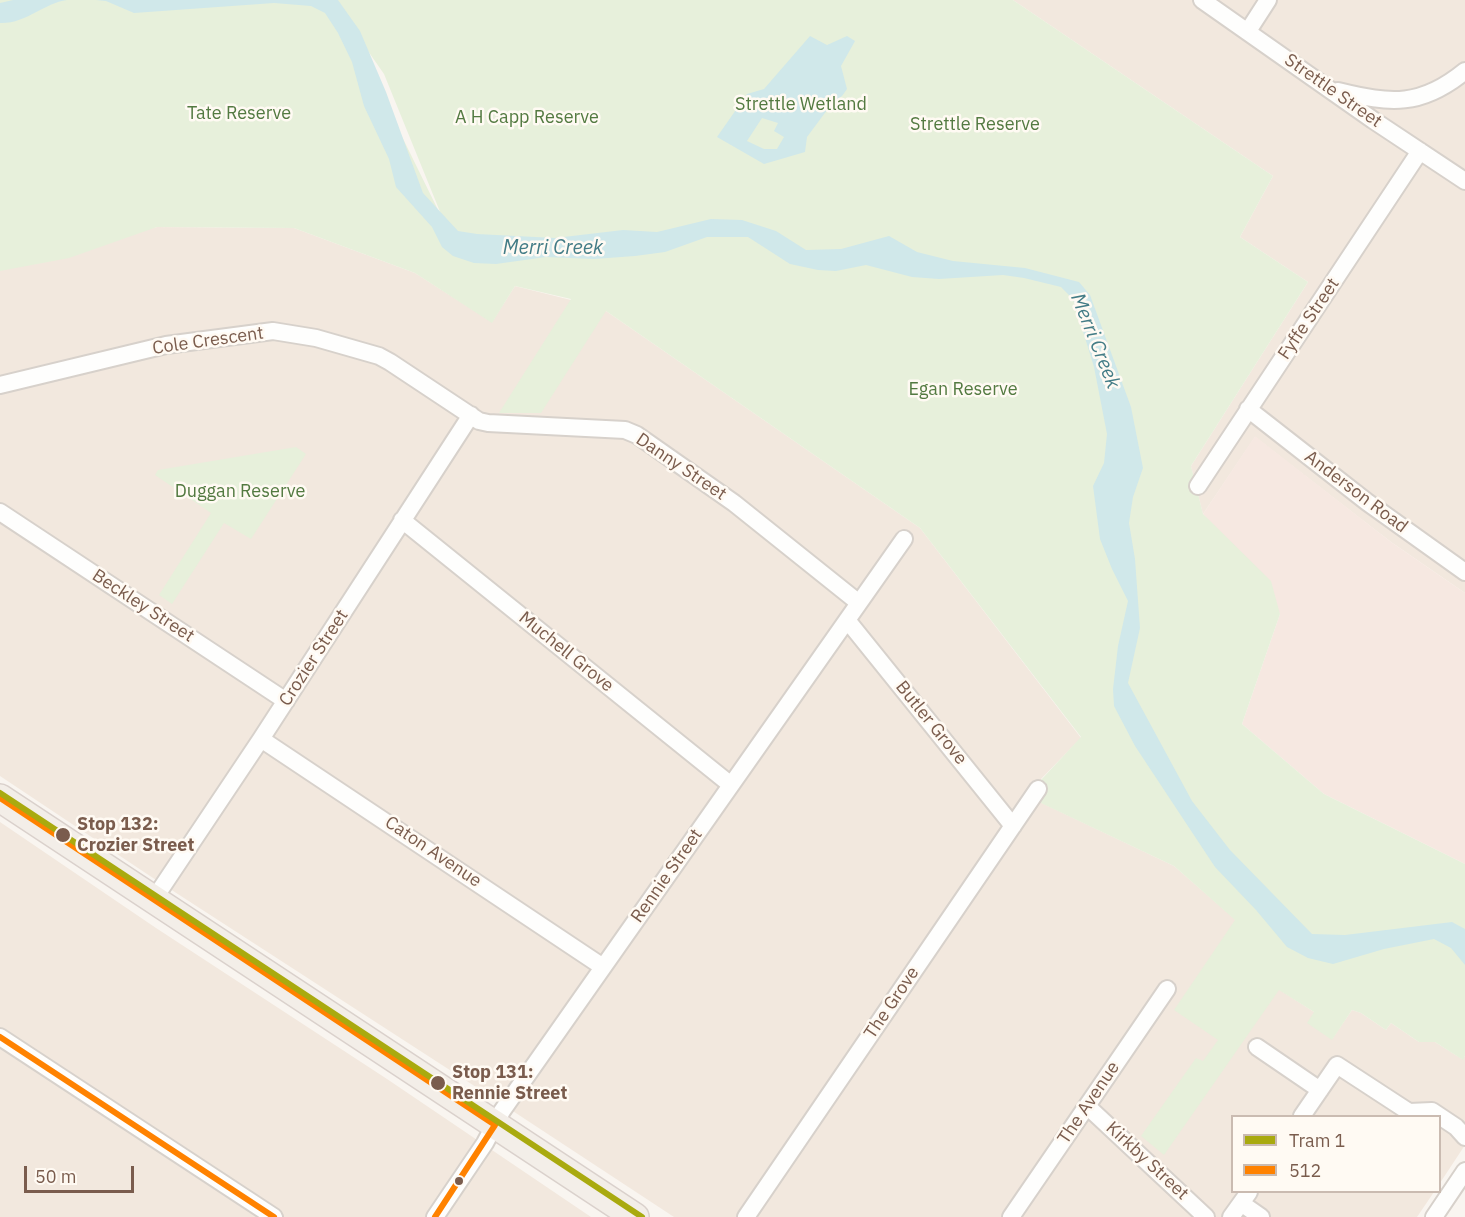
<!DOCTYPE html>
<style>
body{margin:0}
#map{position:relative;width:1465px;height:1217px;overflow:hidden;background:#f9f5f0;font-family:"IBM Plex Sans",sans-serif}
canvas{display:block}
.legend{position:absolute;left:1231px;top:1115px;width:210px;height:78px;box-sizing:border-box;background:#fffaf3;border:2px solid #cabbb1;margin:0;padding:8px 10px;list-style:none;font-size:18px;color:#7a5c4d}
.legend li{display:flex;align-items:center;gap:12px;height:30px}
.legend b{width:30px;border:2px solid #cabbb1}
.scale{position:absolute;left:24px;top:1166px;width:110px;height:27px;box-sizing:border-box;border:3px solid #7a5c4d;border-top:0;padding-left:8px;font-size:18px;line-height:21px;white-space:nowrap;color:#7a5c4d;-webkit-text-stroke:4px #fffaf3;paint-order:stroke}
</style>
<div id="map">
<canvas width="1465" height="1217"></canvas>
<ul class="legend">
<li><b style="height:8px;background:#a9aa0f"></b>Tram 1</li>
<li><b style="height:8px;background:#ff8200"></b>512</li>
</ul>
<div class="scale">50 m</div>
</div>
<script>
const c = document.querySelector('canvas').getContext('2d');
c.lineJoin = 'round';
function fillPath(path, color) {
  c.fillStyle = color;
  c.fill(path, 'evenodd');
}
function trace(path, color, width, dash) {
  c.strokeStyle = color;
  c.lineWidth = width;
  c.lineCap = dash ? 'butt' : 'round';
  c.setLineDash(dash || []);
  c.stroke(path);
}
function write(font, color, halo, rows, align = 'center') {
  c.font = font + ' "IBM Plex Sans",sans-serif';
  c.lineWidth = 5;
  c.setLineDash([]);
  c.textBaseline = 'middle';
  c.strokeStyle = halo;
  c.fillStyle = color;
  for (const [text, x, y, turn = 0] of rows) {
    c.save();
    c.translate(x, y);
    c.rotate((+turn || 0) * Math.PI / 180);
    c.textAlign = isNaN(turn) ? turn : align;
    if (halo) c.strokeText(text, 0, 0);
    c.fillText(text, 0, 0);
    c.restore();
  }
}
const residential = new Path2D(`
 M1013 0H1465V593L1391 542 1255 437 1203 514 1191 466 1308 282 1240 237 1273 176Z
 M157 227 294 228 415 273 492 322 515 286 571 300 606 311 920 528 1081 738 1041 779 1042 803 1174 866 1236 920 1280 990 1314 1012 1332 1039 1352 1010 1361 1013 1386 1030 1391 1023 1419 1042H1435L1462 1059 1465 1056V1145L1440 1183V1116H1232V1192H1434L1417 1217H674L493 1098 150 876 0 776V266Z
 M0 822 156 928 387 1079 591 1217H0Z`);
const commercial = new Path2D(`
 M1255 436 1391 542 1465 593V864L1324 794 1242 724 1280 614 1203 514Z`);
const green = new Path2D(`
 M0 0H1013L1273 176 1240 237 1308 282 1191 466 1203 514 1271 581 1280 614 1242 724 1324 794 1465 864V1056L1463 1060 1435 1042H1419L1391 1023 1386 1030 1361 1013 1352 1010 1332 1040 1307 1023 1314 1012 1279 990 1164 1155 1141 1136 1196 1058 1203 1061 1218 1040 1174 1010 1235 920 1174 866 1041 803V780L1081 737 920 528 606 311 541 413H499L571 299 515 286 492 323 415 273 294 228 157 227 69 258 0 271ZM345 18 384 74 445 224 344 19Z
 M296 447 306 454 251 539 224 523 172 604 159 595 211 513 155 475 158 470Z`);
const water = new Path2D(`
 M13 0H67C44 3 26 24 0 23V3Z
 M96 0H338L360 31 386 92 423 193 458 231 477 234 555 238 623 230 657 232 711 219 742 220 776 231 806 250 841 249 889 236 917 252 953 261 1025 268 1079 282 1090 295 1131 407 1143 468 1133 497 1129 523 1135 559 1140 628 1128 683 1192 801 1230 850 1312 934 1345 935 1452 922 1465 929V965L1451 948 1434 939 1384 949 1333 964 1308 958 1287 947 1256 910 1215 867 1135 746 1114 706 1113 689 1118 646 1128 601 1112 569 1100 539 1093 486 1104 463 1107 434 1094 367 1073 299 1061 287 1024 278 1003 275 939 279 912 277 866 265 836 271 818 270 790 264 748 237H707L665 252 635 256 594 259 546 257 496 264 474 263 453 256 442 247 432 227 396 187 389 159 364 106 352 62 338 33 325 13 311 6 274 3 134 13 106 1Z
 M810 36 827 45 847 36 855 41 841 66 847 89 842 96 833 102 807 137 805 152 764 164 717 137 747 94 764 89ZM762 118 778 123 774 131 784 137 777 149H764L747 141Z`);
const street = new Path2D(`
 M1202 0 1373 120 1465 181
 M1248 31 1268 0
 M1338 91C1391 104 1421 107 1465 71
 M0 385 166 345 273 331 316 338 379 356 390 362 479 421 488 423 625 430 637 435 734 503 859 603
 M1248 409 1367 502 1465 572
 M1198 486 1420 151
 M0 512 286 701
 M402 520 731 785
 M847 620 1013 826
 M261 739 603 967
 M154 899 261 739 471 415
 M0 1037 274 1217
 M1257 1047 1320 1090
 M1087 1106 1206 1217
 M1302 1116 1337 1065 1409 1112 1432 1111 1456 1127 1465 1137
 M1241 1203 1261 1217
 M435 1217 485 1143 502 1111 904 539
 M746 1217 1038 789
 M1011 1217 1167 989
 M1231 1217 1249 1192
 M1434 1217 1465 1171`);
const primary = new Path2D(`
 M0 798 635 1217`);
const bus1 = new Path2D(`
 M0 798 495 1125 435 1217
 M0 1037 274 1217`);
const tram1 = new Path2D(`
 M0 793 642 1217`);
const markers = [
 [63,835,8,"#7a5c4d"],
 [438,1083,8,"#7a5c4d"],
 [459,1181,5,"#7a5c4d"]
];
const streetNames = [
 ["Strettle Street",1333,91,35],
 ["Fyffe Street",1309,319,-56],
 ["Cole Crescent",208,341,-8],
 ["Danny Street",681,467,34],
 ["Anderson Road",1356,492,37],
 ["Beckley Street",143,606,33],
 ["Muchell Grove",566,652,39],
 ["Crozier Street",314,658,-57],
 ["Butler Grove",931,723,51],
 ["Caton Avenue",433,852,34],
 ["Rennie Street",667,876,-55],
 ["The Grove",892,1003,-56],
 ["The Avenue",1089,1103,-56],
 ["Kirkby Street",1147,1161,43]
];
const parkNames = [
 ["Strettle Wetland",801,105],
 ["Tate Reserve",239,114],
 ["A H Capp Reserve",527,118],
 ["Strettle Reserve",975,125],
 ["Egan Reserve",963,390],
 ["Duggan Reserve",240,492]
];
const stopNames = [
 ["Stop 132:",77,825],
 ["Crozier Street",77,846],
 ["Stop 131:",452,1073],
 ["Rennie Street",452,1094]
];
const waterNames = [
 ["Merri Creek",553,248],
 ["Merri Creek",1095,341,68]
];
fillPath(residential, '#f2e8de');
fillPath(commercial, '#f6e8e1');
fillPath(green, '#e7f0db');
fillPath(water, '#d0e8ea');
trace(street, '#d7d1cb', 20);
trace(primary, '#dad1cc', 30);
trace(street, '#fefefd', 16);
trace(primary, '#f3eee8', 27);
trace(bus1, '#ff8200', 6);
trace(tram1, '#a9aa0f', 6);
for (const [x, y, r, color] of markers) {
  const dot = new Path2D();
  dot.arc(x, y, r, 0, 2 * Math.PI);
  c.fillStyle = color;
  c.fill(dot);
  trace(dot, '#fffaf3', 2);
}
write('18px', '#7a5c4d', '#fffaf3', streetNames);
write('18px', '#537a41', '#fffaf3', parkNames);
write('bold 18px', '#7a5c4d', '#fffaf3', stopNames, 'left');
write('italic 20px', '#437c86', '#fffaf3', waterNames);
</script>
